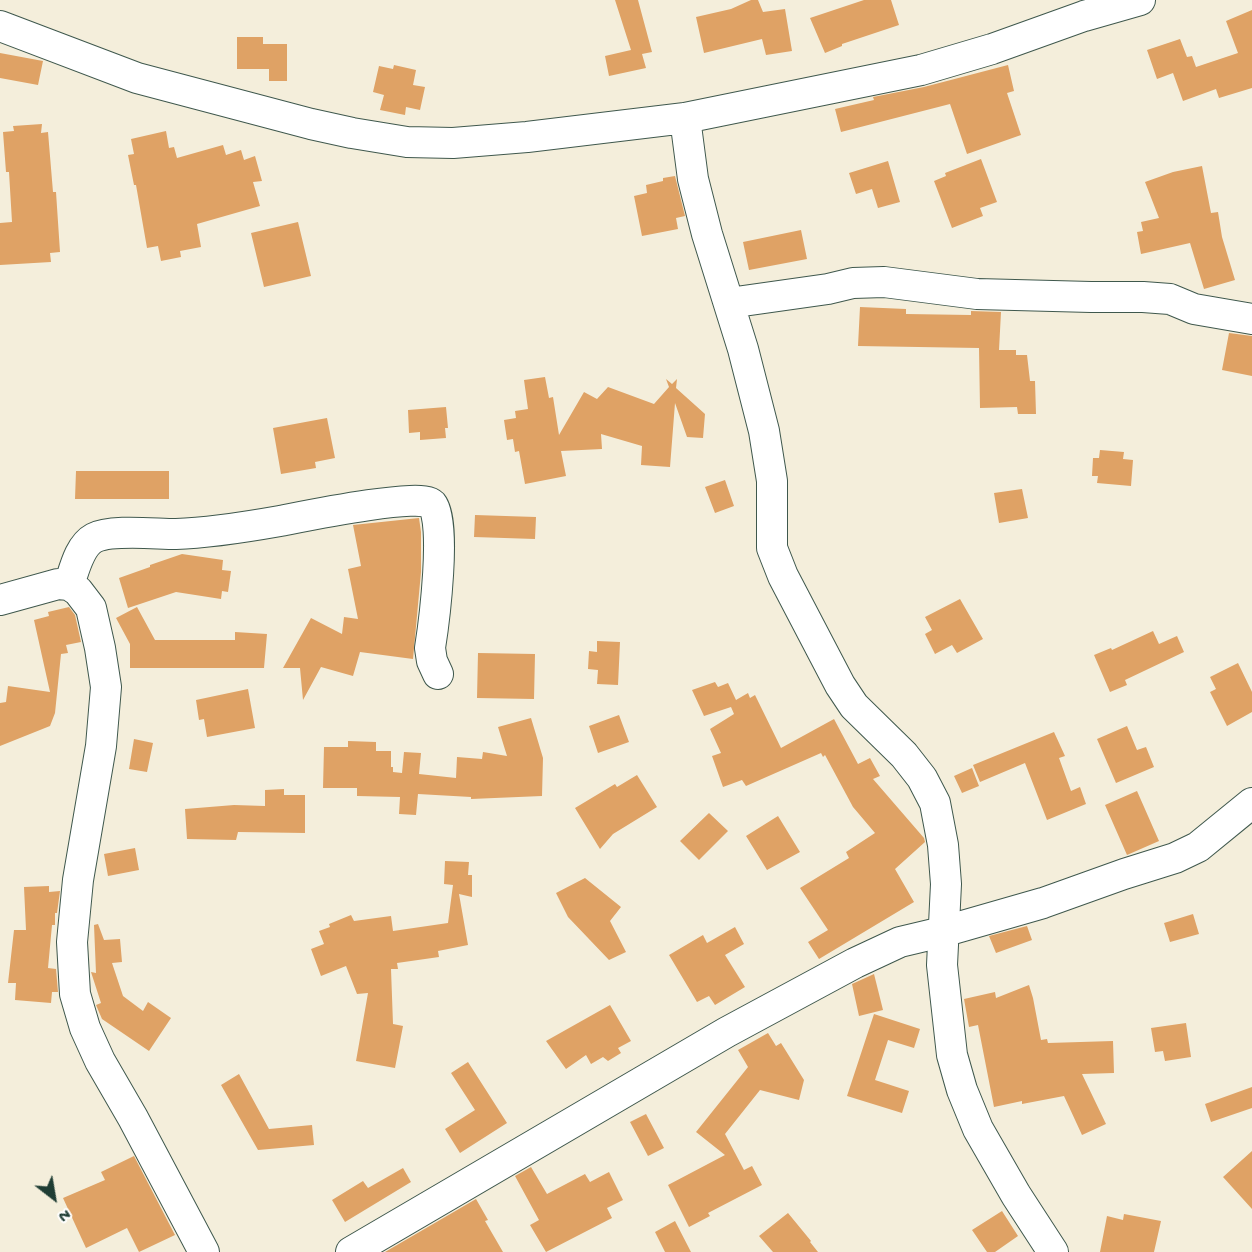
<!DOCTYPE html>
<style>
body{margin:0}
#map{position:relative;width:1252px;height:1252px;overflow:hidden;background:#f4eedb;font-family:"Gochi Hand",sans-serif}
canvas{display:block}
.north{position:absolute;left:24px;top:1168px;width:60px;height:60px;-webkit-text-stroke:4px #fff;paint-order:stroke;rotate:149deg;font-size:16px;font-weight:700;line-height:24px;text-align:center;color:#1f3d34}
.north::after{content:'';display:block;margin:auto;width:21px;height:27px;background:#1f3d34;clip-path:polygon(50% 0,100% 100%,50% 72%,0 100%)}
</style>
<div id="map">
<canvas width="1252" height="1252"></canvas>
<div class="north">N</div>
</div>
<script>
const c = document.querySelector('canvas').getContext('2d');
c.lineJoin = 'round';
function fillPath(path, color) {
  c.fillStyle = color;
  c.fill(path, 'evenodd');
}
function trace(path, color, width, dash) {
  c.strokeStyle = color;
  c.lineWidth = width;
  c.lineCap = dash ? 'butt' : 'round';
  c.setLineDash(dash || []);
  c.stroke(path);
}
const building = new Path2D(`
 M615 0H638L652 52 642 54 646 68 609 76 605 56 631 50Z
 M751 0H758L763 12 785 9 792 51 766 55 762 39 704 53 696 17 731 9Z
 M864 0H891L899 25 842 44V46L825 53 810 18Z
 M1252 10V88L1219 98 1216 89 1183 101 1173 73 1157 79 1147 50 1180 39 1187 57 1192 56 1196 67 1238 53 1226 21Z
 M237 37H263V44H287V81H269V69H237Z
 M0 53 43 61 38 85 0 78Z
 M394 65 416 70 413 85 425 87 420 110 406 107 405 115 380 110 384 95 373 92 379 66 393 69Z
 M1008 65 1014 91 1007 93 1021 135 967 154 950 104 841 132 835 109 874 100 873 97 924 87Z
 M42 124 41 133 48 132 53 192H56L60 252 50 253 51 262 0 265V223L12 222 9 172H6L3 132 14 131 13 126Z
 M166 131 169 148 174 147 177 158 223 145 226 155 241 150 244 160 255 156 262 181 253 182 260 206 197 224 201 247 180 251 181 257 161 261 158 246 147 248 136 185H134L128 155 134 154 131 139Z
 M981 159 997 202 980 208 983 216 952 228 934 181 946 176 945 173Z
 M888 161 900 202 878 208 872 189 856 194 849 173Z
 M1202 166 1211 213 1218 212 1222 237 1235 280 1204 289 1190 243 1141 254 1137 232 1143 231 1141 222 1159 218 1145 182 1173 172Z
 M675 176 685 216 676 218 678 229 642 236 634 196 647 193 646 185 663 181V178Z
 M298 222 311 276 264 287 251 233Z
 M801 230 807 259 749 270 743 242Z
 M860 307 906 309V314L971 315V311L1001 312 999 350H1016V355H1027L1030 381H1035L1036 414H1018L1017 407 980 408 979 348 858 346Z
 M1229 333 1252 336V376L1222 370Z
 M545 377 549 398 553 397 559 435 584 392 597 399 608 387 654 404 669 387 666 379 672 384 677 379 676 388 705 414 703 438 687 437 675 403 670 467 641 465 642 446 601 434 602 449 561 451 566 476 525 484 519 451 515 452 513 439 507 440 504 420 516 418 515 411 528 409 524 380Z
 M446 407 448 428H445L446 438 420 440V432L409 433 408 410Z
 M327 418 335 458 315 462 316 468 281 474 273 428Z
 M1100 450 1124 452 1123 459 1133 460 1131 486 1097 483 1098 476H1092L1093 458H1099Z
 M76 471H169V499H75Z
 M725 480 734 506 715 513 705 487Z
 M1022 489 1028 518 999 523 994 493Z
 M475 515 536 517 535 539 474 537Z
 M419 518 421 532V572L413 659 360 652 353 676 321 667 303 700 300 668H283L311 618 342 634 344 617 358 619 348 569 361 566 353 525Z
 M182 554 223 560 222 570 231 571 228 592 222 591 221 599 176 592 128 608 119 578 150 567V565Z
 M960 599 983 639 957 653 952 645 935 654 925 634 932 630 925 617Z
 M69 607 75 615 81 642 66 645 68 653 61 654 55 713 50 726 0 746V703L6 702 8 686 50 692 34 620 49 616 48 612Z
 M137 607 155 640H235V632L267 634 264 668H130V644L116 618Z
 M1153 631 1159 644 1177 636 1184 652 1125 680 1127 685 1110 692 1094 655 1111 648 1112 650Z
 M597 641 620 642 618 685 597 684 598 670 588 669 589 651 597 652Z
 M478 653 535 654 534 699 477 698Z
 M1238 663 1252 692V712L1227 726 1210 692 1216 689 1210 677Z
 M715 682 718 687 728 683 736 700 748 693 750 698 755 695 781 748 834 719 858 764 870 758 880 776 873 779 924 838 925 842 895 869 914 902 819 959 808 942 828 930 800 888 849 858 846 852 875 833 853 807 825 755 823 757 821 753 746 786 742 780 723 787 712 756 721 753 710 729 734 714 731 707 704 716 692 690Z
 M248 689 255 728 207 737 204 719 199 720 196 700Z
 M619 715 629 742 598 753 589 726Z
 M531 718 543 758 542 796 471 799V797L418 794 416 815 399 814 400 797 357 796V788H323L324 747H348V741L376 742V751H391V767H393V772L402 773 404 752 421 753 419 774 456 778 457 757 482 759 483 752 507 756 498 727Z
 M1127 726 1137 750 1146 747 1154 767 1116 783 1097 739Z
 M1054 732 1065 756 1059 758 1071 791 1080 787 1086 804 1047 820 1025 763 980 782 973 765Z
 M134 739 153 743 147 772 129 769Z
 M972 768 979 786 962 793 954 776Z
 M637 775 657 807 613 834 600 849 575 808 615 784 617 787Z
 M284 789V795H305V833L238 832 236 840 187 839 185 809 234 805 265 806V790Z
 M1137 791 1159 841 1127 855 1105 805Z
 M709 813 728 831 699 860 680 841Z
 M778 816 800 852 767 870 746 836Z
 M135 848 139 870 108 876 104 854Z
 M445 861 469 862 468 875H472V897L459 894 468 945 438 951 439 957 397 963 398 969H391L393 1024 403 1026 395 1068 356 1061 368 993 357 994 346 966 321 976 311 949 324 944 319 931 330 927 329 924 351 915 354 921 391 916 393 931 448 923 453 885 444 884Z
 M585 878 621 907 610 921 626 952 609 960 568 917 556 893Z
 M49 886V892L60 891 57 913H55V925H52L48 968 56 969 58 992H52L51 1003 15 1000 16 983H8L14 930H26L24 887Z
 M1193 914 1199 934 1170 942 1164 923Z
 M98 924 104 940 120 939 122 962 112 963 123 996 143 1011 148 1002 171 1018 149 1051 102 1019 96 1005 101 1003 91 972 96 973 94 925Z
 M1027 926 1032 940 996 953 989 936Z
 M735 927 744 944 725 955 745 987 715 1005 709 996 697 1002 669 955 703 935 707 943Z
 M874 974 883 1010 859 1016 852 984Z
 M1029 985 1033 998 1041 1040 1047 1039 1048 1043 1113 1041 1114 1073 1082 1074 1106 1124 1082 1135 1064 1096 1022 1104V1101L994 1107 978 1025 969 1027 964 999 995 992 996 998Z
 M610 1005 631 1041 618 1048 621 1053 608 1061 603 1057 591 1064 586 1055 566 1069 546 1041Z
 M874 1014 920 1029 914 1048 888 1040 875 1080 909 1091 902 1113 847 1096Z
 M1186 1023 1191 1057 1165 1061 1163 1051 1155 1052 1151 1028Z
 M768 1033 776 1046 781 1043 804 1080 799 1100 760 1090 725 1134 744 1170 752 1166 762 1185 708 1213 710 1216 689 1227 668 1185 725 1155 696 1132 748 1067 738 1050Z
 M468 1062 507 1123 460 1153 445 1129 475 1110 451 1073Z
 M239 1074 269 1129 312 1125 314 1145 258 1150 221 1085Z
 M1252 1087V1108L1211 1122 1205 1104Z
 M646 1114 664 1148 648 1156 630 1122Z
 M1252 1151V1209L1223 1177Z
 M134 1156 175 1235 139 1252 127 1228 86 1248 63 1198 105 1180 101 1172Z
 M531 1167 547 1194 585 1174 590 1182 609 1172 623 1200 607 1208 612 1218 546 1252 530 1225 539 1220 515 1176Z
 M403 1168 411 1182 345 1222 332 1200 363 1181 368 1188Z
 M476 1199 488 1220 485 1221 503 1252H385Z
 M1002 1211 1018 1236 995 1252H987L972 1230Z
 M788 1213 811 1241 810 1242 818 1252H773L759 1236Z
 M1124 1214 1161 1221 1154 1252H1100L1107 1216 1123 1220Z
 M675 1221 691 1252H665L655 1232Z`);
const minor = new Path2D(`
 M0 26 137 78 311 124 352 133 407 142 453 143 527 137 685 118 921 70 992 49 1084 16 1140 0
 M685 118 693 179 707 234 743 349 764 431 772 481V548L783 576 840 685 854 706 904 755 922 778 935 803 943 845 946 884 942 965 952 1055 962 1090 978 1129 1016 1195 1053 1252
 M729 303 828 289 853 283 884 282 977 294 1091 297H1143L1170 299 1194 309 1252 319
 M69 585C74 571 79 546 94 538 111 529 155 534 176 534 210 533 246 527 280 521 301 517 421 492 432 504 447 522 434 623 430 648L432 661 438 674
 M0 600 58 584 69 585 78 591 91 608 100 648 106 687 101 746 78 880 72 942 75 994 85 1028 100 1061 133 1118 204 1252
 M351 1252 727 1032 855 963 900 942 942 932 1043 903 1124 874 1175 858 1198 847 1252 803`);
fillPath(building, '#dfa265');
trace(minor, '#3f584d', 32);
trace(minor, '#fff', 30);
</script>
